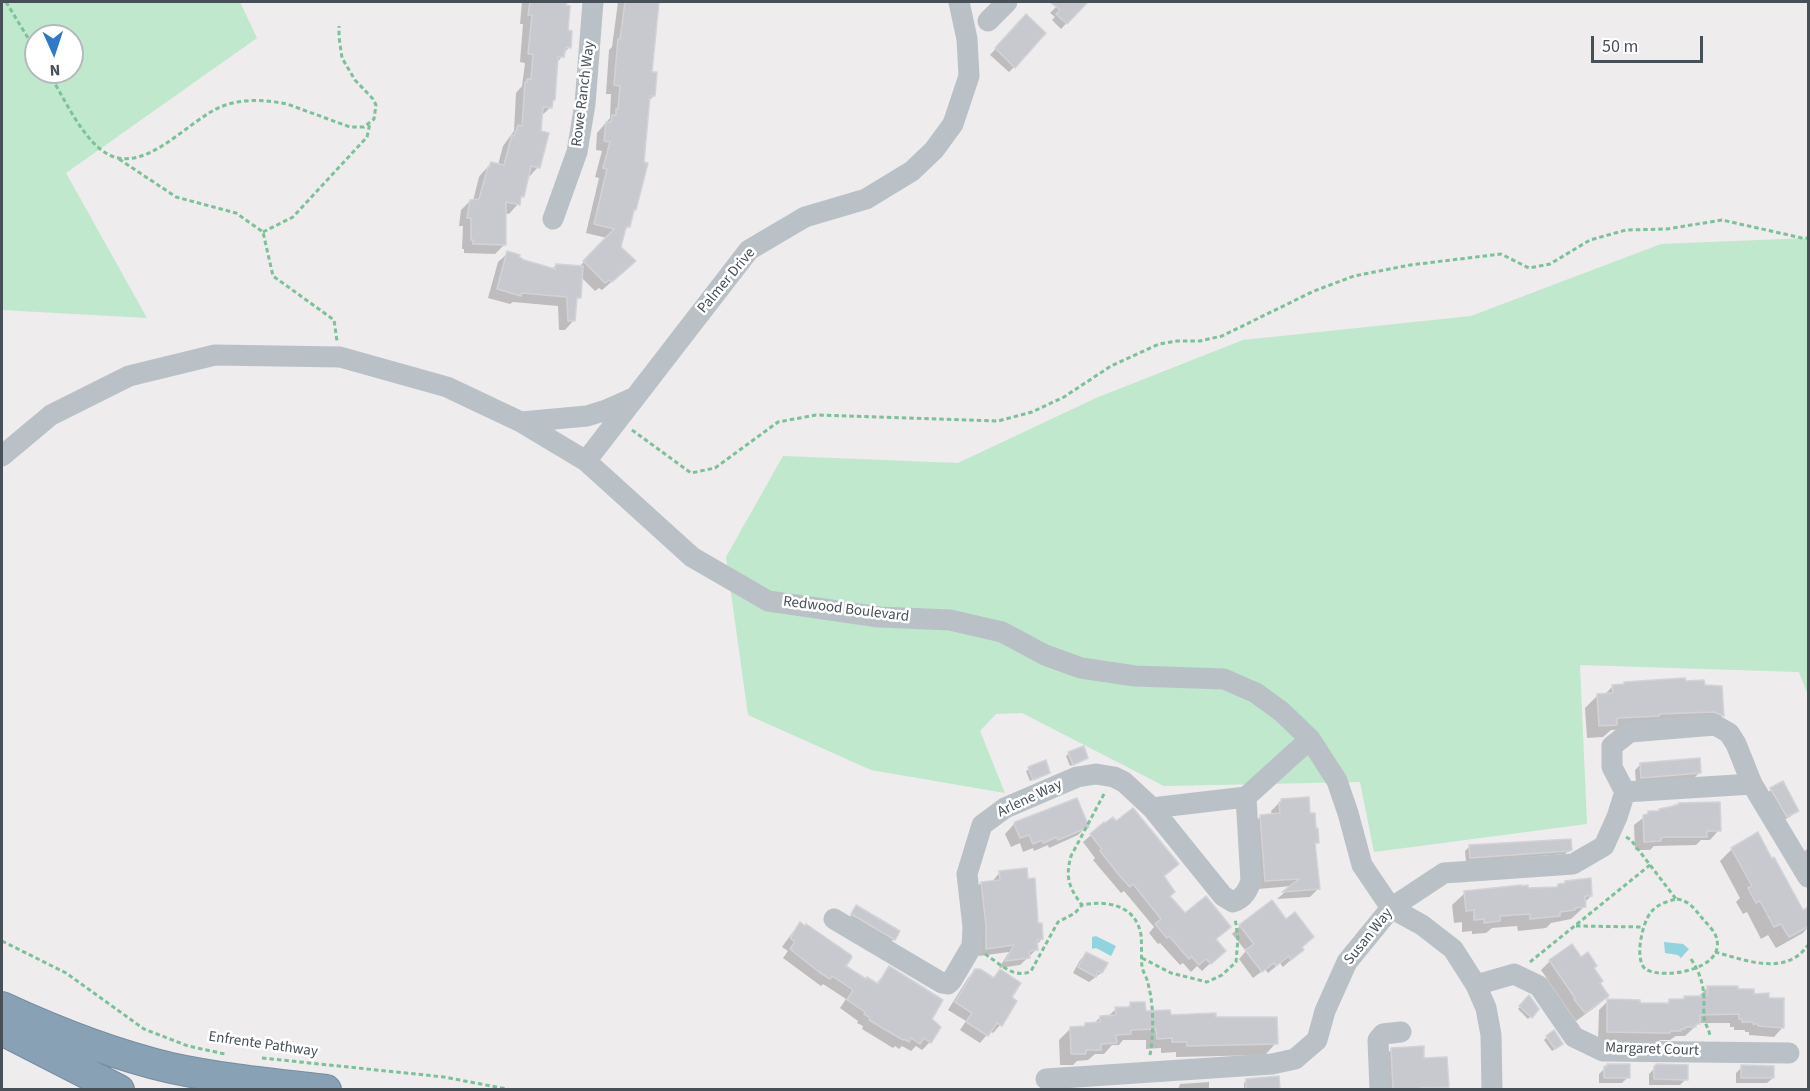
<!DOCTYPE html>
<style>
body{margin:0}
#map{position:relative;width:1810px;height:1091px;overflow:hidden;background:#eeecec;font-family:"Source Sans 3",sans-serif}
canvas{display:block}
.frame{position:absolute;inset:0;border:3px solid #475057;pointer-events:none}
.north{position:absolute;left:24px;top:24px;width:60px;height:60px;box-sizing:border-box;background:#fff;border:2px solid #b5b9bc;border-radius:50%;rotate:177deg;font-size:16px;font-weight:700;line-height:24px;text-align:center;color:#475057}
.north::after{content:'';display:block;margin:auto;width:21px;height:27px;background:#2e7ac6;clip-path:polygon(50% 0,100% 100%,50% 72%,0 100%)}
.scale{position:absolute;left:1591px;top:36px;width:112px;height:27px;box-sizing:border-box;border:3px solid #475057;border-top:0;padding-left:8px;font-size:18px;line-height:21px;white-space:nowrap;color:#475057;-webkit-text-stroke:4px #fff;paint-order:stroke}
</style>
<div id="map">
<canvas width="1810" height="1091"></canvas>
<div class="frame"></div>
<div class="north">N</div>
<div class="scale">50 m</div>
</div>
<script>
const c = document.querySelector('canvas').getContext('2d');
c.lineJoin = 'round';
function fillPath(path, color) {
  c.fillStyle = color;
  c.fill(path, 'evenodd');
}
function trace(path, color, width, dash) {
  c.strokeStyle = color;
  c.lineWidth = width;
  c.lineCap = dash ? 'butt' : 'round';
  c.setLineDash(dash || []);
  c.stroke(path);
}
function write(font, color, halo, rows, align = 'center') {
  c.font = font + ' "Source Sans 3",sans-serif';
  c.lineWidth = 5;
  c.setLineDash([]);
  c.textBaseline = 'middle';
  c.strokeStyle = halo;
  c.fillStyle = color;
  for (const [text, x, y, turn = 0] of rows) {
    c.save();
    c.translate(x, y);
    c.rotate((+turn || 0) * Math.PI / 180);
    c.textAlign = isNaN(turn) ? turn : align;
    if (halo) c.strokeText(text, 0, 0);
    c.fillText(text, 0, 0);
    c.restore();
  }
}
const green = new Path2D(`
 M2 2H240L257 38 66 173 147 318 2 310ZM36 36H72V72H36Z
 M1808 238V695L1799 672 1580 665 1587 824 1374 852 1360 782 1164 786 1022 713 996 714 980 731 1005 793 871 770 748 715 726 557 783 456 958 463 1096 398 1243 340 1471 316 1661 244Z`);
const water = new Path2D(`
 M1096 936 1116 946 1111 956 1096 948 1092 949V937Z
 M1664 942 1683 944 1689 949 1681 958 1678 955 1665 953Z`);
const shadow = new Path2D(`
 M522 2H565L566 32 569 47 556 64 551 107 540 117 538 167 529 177 527 176 523 196 519 200 518 204 509 214 504 213V245L495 254 464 253V249H462L463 226H459L461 210 470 201H473L479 177 482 173 491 164 498 165 503 146 514 131 516 93 522 86 525 63 520 62 523 24H520Z
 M615 2H658L650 73 654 96 648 101 635 210 632 212 629 226 623 232 620 247 625 270 602 290 599 288 595 291 581 277 580 297 575 301 574 320 565 330H559L558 306 513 302 510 304 488 298 498 262 508 253 517 258 552 269 556 265 579 267 607 238 586 233 599 178 595 177 602 151 596 150 597 133 610 118 611 94H606L609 50 612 47 618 2Z
 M1061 2H1086L1061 29 1052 20 1055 17 1050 13Z
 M1020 22 1014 67 1009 72 990 55Z
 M1684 680 1723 715 1711 727 1611 730 1603 737 1587 738 1585 708 1597 696 1604 695 1613 686Z
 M1069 753 1087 758 1070 766 1066 756Z
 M1641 764 1700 772 1694 778 1636 783 1635 770Z
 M1029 769 1049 773 1030 781 1026 771Z
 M1782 784 1797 810 1791 816 1781 822 1765 795 1771 790Z
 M1282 800 1309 815 1317 843 1314 846 1318 889 1310 897 1277 899 1292 886 1258 889 1253 824 1261 816 1272 815 1271 811Z
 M1679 804 1719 830 1710 840H1701L1696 845 1654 846 1650 850H1635L1634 825 1649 813 1657 812 1660 810 1677 806Z
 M1015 823 1087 826 1078 835 1049 848 1048 845 1034 851 1033 848 1023 852 1020 843 1011 847 1005 834Z
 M1091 835 1169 872 1163 877 1168 896 1185 915 1215 940 1216 958 1202 971 1197 966 1191 972 1183 963 1180 965 1160 943 1158 944 1149 933 1154 927 1124 891 1121 893 1093 860 1095 858 1083 842Z
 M1469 847 1570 850 1565 854 1466 862 1465 851Z
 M1808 848V868L1801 855Z
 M1732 849 1802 912 1808 914V927L1803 933 1776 948 1768 935 1761 939 1747 912 1743 914 1736 902 1740 898 1720 861Z
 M1000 872 1037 925 1042 939 1036 945V950L1020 965 999 968 1009 952 979 956 978 934 973 891 981 883 992 882Z
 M1558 885 1591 896 1584 903V907L1571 919 1551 923 1546 928 1518 931 1517 926 1492 928 1486 933 1472 934V931L1462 932V922L1454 923 1452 905 1465 893 1555 888Z
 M854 909 898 932 894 939 891 942 850 917Z
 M800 924 844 966 866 981 876 984 889 968 930 1019V1042L922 1050 916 1046 911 1051 902 1046 899 1049 895 1046 893 1048 862 1029 863 1026 857 1023 858 1021 840 1008 846 999 823 984 821 986 783 958 788 951 782 947 792 933Z
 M1240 926 1301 948 1302 950 1283 967 1280 963 1268 973 1265 969 1253 978 1239 959 1246 951 1232 934Z
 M1086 954 1106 964 1101 973 1089 982 1073 973 1080 960Z
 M1581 959 1593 969 1598 983 1607 996 1598 1005 1576 1021 1541 970 1550 961Z
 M976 970 992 978 1000 971 1010 998 1000 1025 993 1033 990 1031 980 1043 960 1030 966 1021 948 1010 968 978Z
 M1708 987 1737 991 1752 995 1783 1027 1774 1037 1749 1035V1032H1745V1030H1734V1027H1730V1023H1699L1685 1036H1676L1670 1040H1660L1659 1041H1598L1599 1010 1608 1001 1639 1004H1666L1669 1001H1682L1685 997H1698Z
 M1529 998 1538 1009 1528 1019 1518 1009Z
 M1131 1004 1144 1013 1169 1016 1215 1018 1276 1043 1265 1055 1176 1057V1052L1161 1053V1048L1146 1049V1040H1123L1119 1045H1112L1104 1054H1095L1088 1060 1077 1061 1073 1065H1060L1059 1040 1071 1028H1082L1086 1024H1094L1100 1017H1107L1116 1009 1126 1008Z
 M1553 1032 1559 1046 1552 1051 1544 1040Z
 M1392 1049 1423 1060 1447 1086 1444 1090H1383L1382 1059Z
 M1608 1065 1628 1077 1622 1083H1599V1074Z
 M1657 1066 1686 1079 1680 1085H1649V1074Z
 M1742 1067 1773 1078 1767 1083H1736V1073Z
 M1278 1077V1090H1244V1083L1247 1080Z
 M1209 1082V1090H1178L1180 1084Z`);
const building = new Path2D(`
 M530 2H567L566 5 570 6 568 30 572 31 571 48 566 47 564 57H558L555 100H553L552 108 543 107 541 131 549 133 540 168 531 166 524 197 521 196 520 205 506 202V245L473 244V240H471V218H467L470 200 479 199 488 167H489L491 162 504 165 512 135 514 136 518 125 522 126 525 82H527V79H531L533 54H528L532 15H528Z
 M625 2H659L652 72H657L655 96H650L644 162 648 163 636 210H634L630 227H626L621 247 636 261 612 282 609 280 605 283 583 261 614 229 594 224 607 169 603 168 610 142 604 141 606 122H611L612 115H616V109H618L620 86 614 85 618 39H620Z
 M1050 2H1088L1067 24 1056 14 1060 10Z
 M1026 14 1046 33 1015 68 995 48Z
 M507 251 520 255 519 257 524 260 555 269 556 264 583 266 581 298H577L575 321H568L567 297 522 293 521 296 497 289Z
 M1685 678 1686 681 1704 680 1705 685 1722 686 1724 716 1714 712 1659 714V716L1617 718V725L1599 726 1597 694 1613 693 1612 685 1624 684V682Z
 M1084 746 1088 758 1073 765 1068 752Z
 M1700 758 1701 773 1641 778 1640 763Z
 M1046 760 1050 773 1033 780 1028 767Z
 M1783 781 1799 811 1787 817 1770 788Z
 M1309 797 1310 813H1315L1316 828H1318L1319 843H1315L1320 889 1282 892 1299 879 1265 881 1260 815 1280 813 1279 802H1281V799Z
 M1077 798 1089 827 1058 840 1057 837 1043 843 1042 840 1033 844 1029 835 1020 838 1014 824 1015 822Z
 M1720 802 1721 831H1707V837H1664L1661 838V841L1644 842 1643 815 1648 814V811H1659V809L1674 806V805H1678V803Z
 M1133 808 1179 864 1164 876 1175 892 1170 896 1185 913 1206 896 1231 927 1216 939 1226 951 1211 964 1206 959 1199 965 1191 956 1189 959 1169 936 1167 938 1155 924 1161 919 1133 884 1130 887 1119 875 1100 851 1102 849 1090 834 1104 822 1105 823 1113 817 1116 821Z
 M1758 832 1772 859 1774 857 1803 910 1809 907V926L1789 937 1781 924 1774 927 1760 901 1756 903 1748 888 1752 886 1731 848Z
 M1571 839 1572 850 1569 851 1470 858 1469 845Z
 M1027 868 1028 879 1035 878 1038 923H1042L1043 939 1037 940 1038 950 1029 951 1030 958 1005 961 1014 945 986 949V926L981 882 1000 880 999 871Z
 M1591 878 1592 896H1585L1586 907 1575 908V910L1560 912V916L1530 919V914L1500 916V921L1484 923V919L1474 920V910L1466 911 1464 891 1522 885V886L1528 885V888L1558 887V884L1565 883V881Z
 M1272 900 1286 919 1295 912 1314 937 1302 947 1304 950 1291 960 1289 956 1276 966 1274 963 1262 972 1245 950 1254 944 1239 925Z
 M856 905 900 931 895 940 851 914Z
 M800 922 805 926 806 924 851 955 852 957 846 966 866 979 867 977 878 984 889 966 943 1000 932 1019 941 1027 931 1043 924 1038 920 1044 911 1038 909 1042 904 1039 903 1040 869 1020 870 1018 864 1014 865 1012 847 1000 853 990 832 976 830 979 819 972 790 949 795 942 790 938Z
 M1572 944 1581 957 1588 952 1597 966 1594 968 1603 981 1600 983 1609 996 1585 1013 1574 999 1575 998 1549 960Z
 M1086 952 1108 963 1102 973 1098 971 1096 977 1078 967Z
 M975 969H980L994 978 1000 969 1021 983 1012 997 1017 1001 1002 1026 997 1023 988 1036 966 1022 972 1013 955 1002Z
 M1707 986H1738V989H1754V994L1769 993V998H1784V1028L1758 1026V1024H1753V1022H1742V1019H1739V1014L1700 1015V1024H1696V1027H1685V1029H1681V1031H1670V1033H1663L1607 1032V999L1640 1000V1003H1669V999H1684V996H1707Z
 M1529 995 1539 1009 1532 1018 1519 1006Z
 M1130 1002H1145L1146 1011 1170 1010 1171 1015 1216 1013V1017H1277L1278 1044 1187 1046V1042H1172V1038L1157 1039 1156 1029 1131 1030V1034L1116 1035 1117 1043 1101 1044V1050H1086V1054H1071L1070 1027 1085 1026V1023L1100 1022V1016L1116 1015 1115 1007H1130Z
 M1554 1030 1563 1044 1555 1049 1546 1036Z
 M1424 1046V1058L1447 1057 1449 1087 1419 1088V1089H1393L1391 1048Z
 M1607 1064H1630V1078H1604V1066H1607Z
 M1656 1064 1688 1065V1080L1654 1079V1066H1656Z
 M1741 1065 1774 1066V1078H1741Z
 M1279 1076 1280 1089H1246V1079Z`);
const path = new Path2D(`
 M6 2 36 51
 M48 72C63 96 78 130 99 148 140 184 187 119 223 106 244 98 266 100 287 104L350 127H364L374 119 376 105 373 99 355 80 342 58 339 37V26
 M119 159 176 197 236 213 263 232 273 276 334 320 337 341
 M263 232 293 217 367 137 370 123
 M632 430 691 473 715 468 778 422 816 415 998 421 1032 412 1064 397 1111 366 1159 344 1177 341H1200L1222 336 1314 291 1354 276 1410 265 1501 254 1529 268 1550 264 1590 240 1626 230 1667 229 1722 220 1802 238H1808
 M1104 794 1071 856C1065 877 1069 888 1082 905 1107 900 1136 905 1141 935 1142 945 1141 957 1142 967 1143 972 1146 976 1147 980 1154 1003 1154 1031 1150 1055
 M1626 837 1631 840 1676 899
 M1677 899C1689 901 1694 908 1702 918 1707 924 1716 932 1717 940 1723 970 1665 979 1647 970 1633 963 1642 921 1652 911 1658 904 1668 901 1677 899Z
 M1576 926 1642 927
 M2 941 66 973 144 1029 188 1046 225 1054
 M1715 952C1745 960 1786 977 1808 945
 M985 954C999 963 1015 980 1031 971L1058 922 1075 913 1082 905
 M1142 958 1171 973 1207 982 1222 975 1236 962 1238 938 1235 918
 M1691 959C1700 973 1704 985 1704 1002 1704 1008 1703 1016 1705 1022 1707 1027 1709 1030 1710 1036
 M1530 962 1650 865
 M262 1058 444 1077 512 1090`);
const minor = new Path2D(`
 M988 21 1007 2
 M553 219 577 152 585 104 593 2
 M521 422 587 416 606 410 633 398
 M2 456 51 415 129 376 215 355 340 357 447 387 521 422 586 461 692 557 768 601 879 617 950 620 1002 632 1045 655 1081 668 1135 676 1224 679 1256 693 1282 712 1310 739 1337 781 1348 813 1362 865 1391 908 1422 925 1453 949 1476 985 1486 1008 1491 1035 1492 1090
 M586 461 749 250 805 217 866 199 912 171 934 150 953 124 969 76 967 39 959 2
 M1625 792 1612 767V746L1630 732 1715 725 1729 733 1736 744 1752 784
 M1152 808 1246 797 1310 739
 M834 919 942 983 948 984 952 980 972 946 973 927 967 874 982 825 1005 808 1077 777 1096 774 1114 777 1124 782 1152 808 1223 896 1233 902C1244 898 1248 890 1251 881L1246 797
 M1476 985 1514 974 1539 986 1574 1037 1603 1051 1789 1053
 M1046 1079 1272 1064 1295 1059 1317 1040 1325 1011 1347 962 1391 908 1444 873 1573 864 1604 846 1617 817 1625 792 1752 784 1808 877
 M1380 1090 1378 1040 1383 1034 1401 1032`);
const highway = new Path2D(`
 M2 1007C56 1032 112 1054 171 1068 222 1079 274 1084 326 1090
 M2 1030 119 1090`);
const streetNames = [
 ["Rowe Ranch Way",584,94,-83],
 ["Palmer Drive",727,281,-50],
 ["Redwood Boulevard",846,610,7],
 ["Arlene Way",1030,799,-25],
 ["Susan Way",1369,937,-51],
 ["Enfrente Pathway",263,1045,8],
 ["Margaret Court",1652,1050,2]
];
fillPath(green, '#bfe8cc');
fillPath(water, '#91d4e0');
fillPath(shadow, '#0003');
fillPath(building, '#c7c9ce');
trace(building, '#d1d3d7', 1.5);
trace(highway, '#758da1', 32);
trace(path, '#7bc19a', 3, [4.5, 3]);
trace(minor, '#b9c1c7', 21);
trace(highway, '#89a1b5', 30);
write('15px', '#475057', '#fff', streetNames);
</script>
